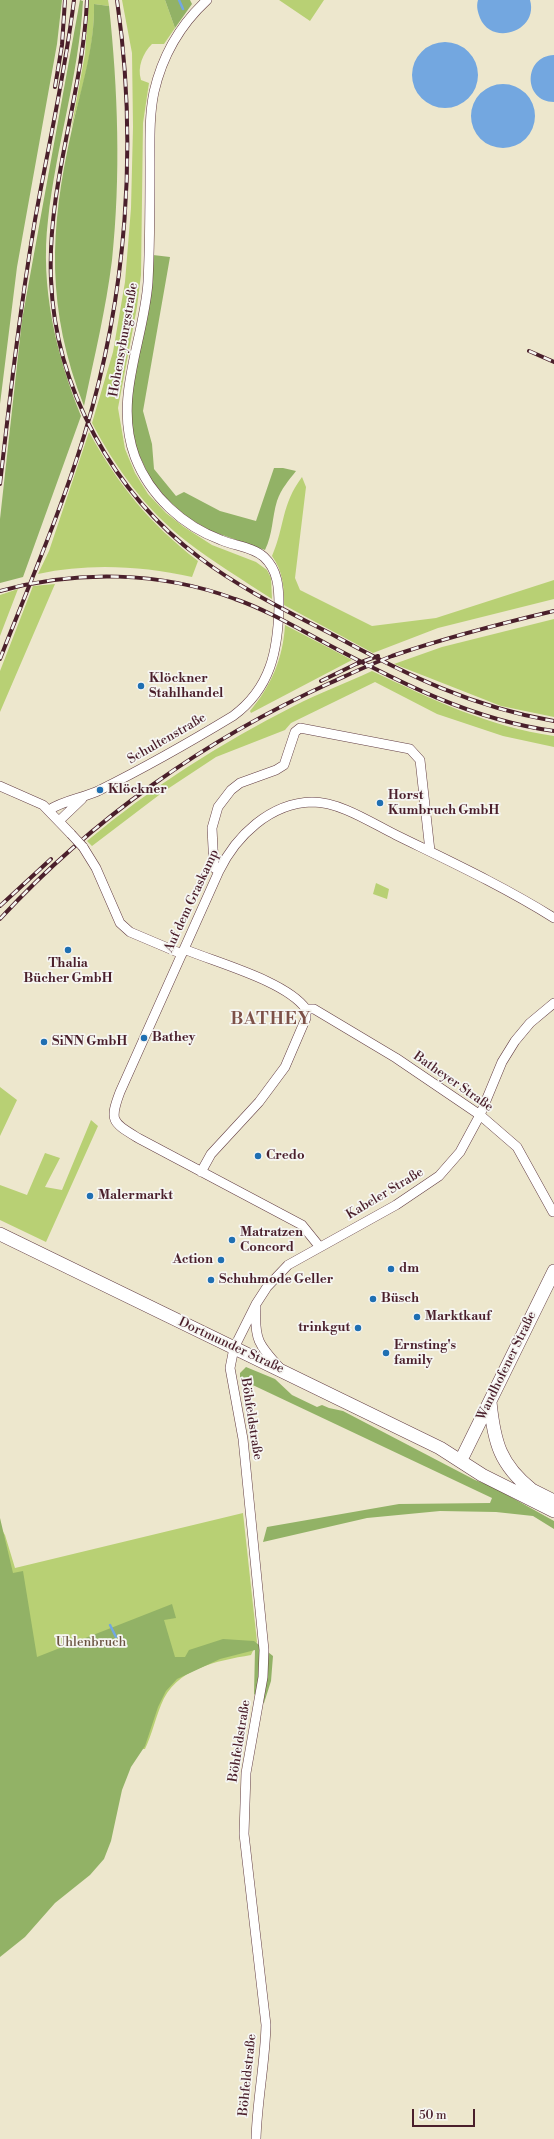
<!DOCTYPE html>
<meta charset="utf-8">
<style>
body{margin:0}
#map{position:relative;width:554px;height:2139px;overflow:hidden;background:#ede7cd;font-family:"Libre Bodoni",serif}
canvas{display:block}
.scale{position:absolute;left:412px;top:2109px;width:63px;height:18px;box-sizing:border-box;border:2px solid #4a1f2b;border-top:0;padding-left:5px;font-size:12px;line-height:14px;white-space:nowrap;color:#4a1f2b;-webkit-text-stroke:3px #f6f6f2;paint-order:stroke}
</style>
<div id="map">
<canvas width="554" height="2139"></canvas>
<div class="scale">50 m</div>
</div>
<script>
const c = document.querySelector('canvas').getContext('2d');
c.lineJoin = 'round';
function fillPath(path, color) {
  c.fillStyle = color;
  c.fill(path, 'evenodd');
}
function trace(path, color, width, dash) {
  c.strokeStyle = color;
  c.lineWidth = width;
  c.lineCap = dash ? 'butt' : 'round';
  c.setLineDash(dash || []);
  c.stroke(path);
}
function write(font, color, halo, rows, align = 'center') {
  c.font = font + ' "Libre Bodoni",serif';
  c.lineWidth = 3.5;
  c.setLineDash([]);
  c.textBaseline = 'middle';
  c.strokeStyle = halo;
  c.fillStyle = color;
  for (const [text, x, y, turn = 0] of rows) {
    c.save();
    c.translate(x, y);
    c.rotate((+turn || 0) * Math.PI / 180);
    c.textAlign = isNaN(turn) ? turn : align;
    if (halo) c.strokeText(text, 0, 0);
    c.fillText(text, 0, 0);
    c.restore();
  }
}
const green = new Path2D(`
 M89 0H108L109 6 94 4C95 47 82 89 71 130L85 54Z
 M122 0H165L175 28 164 44H152C143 53 137 67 141 80L149 83 143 123 141 275 137 307 118 408 125 449 135 473 148 494 166 513 184 527 212 545 256 562 267 570 271 578 272 599C243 580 213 562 186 541 146 510 115 467 92 423L113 352 125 282 131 208 133 127 132 53Z
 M279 0H324L310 21Z
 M89 432C119 486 149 523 198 561L192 577C141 566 89 563 38 574L49 551Z
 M302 477 306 487 295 578 300 590 372 626 436 618 554 580V599L438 628 373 653 284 605C284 587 283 571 272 556 285 526 281 505 302 477Z
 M55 584 0 712V671L33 586Z
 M18 589 0 636V595Z
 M554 619V717L501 706 394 664 442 647Z
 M285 625 352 660 251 713 250 711C271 686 283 659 285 625Z
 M372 671C431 699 489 727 554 736V747L503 736 437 714 375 682 291 723 285 730 216 757 163 792 92 846 87 841C150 788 221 743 294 706 319 693 346 683 372 671Z
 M376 883 389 889 387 899 373 894Z
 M0 1087 17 1100 0 1136Z
 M91 1120 98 1126 46 1242 0 1220V1185L27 1195 45 1153 60 1158 45 1187 62 1190Z
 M243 1513 257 1642 251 1655C217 1661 175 1668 161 1705 155 1720 152 1734 145 1749H140L16 1939 0 1527 5 1535 15 1568Z`);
const forest = new Path2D(`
 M0 0H62L57 44 17 267 0 404Z
 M80 0 83 1C79 75 56 146 48 220 40 287 56 354 81 416L23 577 0 583V519L22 320Z
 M165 0H190L192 4 175 28Z
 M94 4 109 6C118 90 121 176 112 260 106 309 94 358 84 406 46 309 49 230 72 129 81 88 95 46 94 4Z
 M153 255 170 257 143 411 152 444 154 469 176 496 184 492 220 511 256 521 274 468H283L296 471C289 480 281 489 277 501 272 517 273 534 265 550L211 531 187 517 167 499 151 480 136 448 130 420 132 390 149 308Z
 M246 1367 275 1379 292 1395 317 1407 322 1405 329 1408 343 1411 475 1480 491 1486 554 1521V1529L533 1516 496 1512 440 1511 367 1518 263 1542 267 1527 399 1504 490 1503 492 1498 240 1379V1373Z
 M0 1518 13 1573 23 1571 37 1657 172 1604 176 1618 164 1620 175 1657H185L189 1650 223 1639 254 1641 273 1656 271 1681 264 1703 254 1694 255 1650 220 1659 177 1679 166 1691 158 1707 145 1746 131 1767 122 1790 111 1841 104 1859 90 1875 55 1903 25 1937 0 1957Z`);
const water = new Path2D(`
 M478 0H530C539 31 492 47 480 18 478 12 476 7 478 0Z
 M412 75a33 33 0 1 1 66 0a33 33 0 1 1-66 0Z
 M554 55V102C523 102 523 56 554 55Z
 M471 116a32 32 0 1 1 64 0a32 32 0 1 1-64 0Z`);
const stream = new Path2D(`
 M179 0 183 9
 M110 1625 116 1637`);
const street = new Path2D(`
 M0 786 43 805 71 834
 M49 810C64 800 84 798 100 790 146 767 190 742 233 716 271 688 278 650 279 606 279 588 278 570 264 557 253 547 235 546 221 540 183 526 150 496 135 457 113 398 144 341 148 282 150 244 150 205 150 166 150 142 149 116 154 92 162 57 180 25 207 0
 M60 820 82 799
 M83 847 96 868 120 923 130 932 182 954
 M219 871 214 868 212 828 218 807 231 790 240 783 276 770 284 765 295 732 300 728 410 749 420 760 430 851
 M184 949C217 963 286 981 306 1009H314L396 1058 480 1115 517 1147 553 1212
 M201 1172 211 1154 259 1102 285 1067 306 1018V1009
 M319 1246 302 1225 138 1138C112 1122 109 1121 120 1092L219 871C236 836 270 803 312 802 340 802 370 822 396 835 449 861 503 886 554 918
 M256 1307C254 1340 259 1345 280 1368
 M256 2139C257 2101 265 2064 266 2025L244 1834 246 1773 263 1677 264 1650 243 1439 230 1368 234 1348 256 1304 267 1287 288 1265 396 1205 439 1176 460 1152 480 1115 502 1062 515 1041 530 1023 554 1003`);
const secondary = new Path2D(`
 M0 1234 440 1448 482 1475 554 1511
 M490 1402C494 1442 500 1465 532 1490
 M461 1460 554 1271
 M526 1487 554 1501`);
const rail = new Path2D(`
 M87 0C83 94 47 184 51 279 55 388 113 493 200 558 241 589 289 612 335 636 407 675 472 707 554 721
 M55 87 62 45 65 0
 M529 351 554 362
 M0 484C10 396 20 308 35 220 48 147 65 74 74 0
 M0 591C76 570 160 571 235 599 267 610 297 628 327 644 399 682 472 720 554 731
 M0 659C29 585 61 511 84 436 127 296 138 144 117 0
 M321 681 356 664 378 656
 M0 906 51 859
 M0 919C92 819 206 739 330 683 350 674 371 664 392 656 445 638 499 624 554 611`);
const streetBridge = new Path2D(`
 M71 834 83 847`);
const markers = [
 [141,686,4,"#1f6fb2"],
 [100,790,4,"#1f6fb2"],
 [380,803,4,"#1f6fb2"],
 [68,950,4,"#1f6fb2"],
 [144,1038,4,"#1f6fb2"],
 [44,1042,4,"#1f6fb2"],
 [258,1156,4,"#1f6fb2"],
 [90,1196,4,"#1f6fb2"],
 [232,1240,4,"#1f6fb2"],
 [221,1260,4,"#1f6fb2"],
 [391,1269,4,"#1f6fb2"],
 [211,1280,4,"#1f6fb2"],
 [373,1299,4,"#1f6fb2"],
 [417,1317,4,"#1f6fb2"],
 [358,1328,4,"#1f6fb2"],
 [386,1353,4,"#1f6fb2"]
];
const streetNames = [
 ["Hohensyburgstraße",124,340,-80],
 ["Schultenstraße",167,739,-30],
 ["Auf dem Graskamp",192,901,-65],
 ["Batheyer Straße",453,1082,35],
 ["Kabeler Straße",385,1194,-31],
 ["Dortmunder Straße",231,1346,25],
 ["Wandhofener Straße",507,1366,-64],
 ["Böhfeldstraße",251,1419,81],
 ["Böhfeldstraße",240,1741,-81],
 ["Böhfeldstraße",248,2075,-84]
];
const poiNames = [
 ["Klöckner",149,679],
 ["Stahlhandel",149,694],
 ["Klöckner",108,790],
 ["Horst",388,796],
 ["Kumbruch GmbH",388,811],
 ["Thalia",68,964,"center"],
 ["Bücher GmbH",68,979,"center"],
 ["Bathey",152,1038],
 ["SiNN GmbH",52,1042],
 ["Credo",266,1156],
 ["Malermarkt",98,1196],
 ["Matratzen",240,1233],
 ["Concord",240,1248],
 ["Action",213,1260,"right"],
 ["dm",399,1269],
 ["Schuhmode Geller",219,1280],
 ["Büsch",381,1299],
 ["Marktkauf",425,1317],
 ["trinkgut",350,1328,"right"],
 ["Ernsting's",394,1346],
 ["family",394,1361]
];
const parkNames = [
 ["Uhlenbruch",91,1643]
];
const districtNames = [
 ["BATHEY",271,1020]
];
fillPath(green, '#b8d074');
fillPath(forest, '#92b266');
fillPath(water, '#73a7e0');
trace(stream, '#73a7e0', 2.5);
trace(street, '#623d43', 10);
trace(secondary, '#623d43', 14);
trace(street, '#fff', 9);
trace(secondary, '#fff', 13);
trace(rail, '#4a1f2b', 4);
trace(rail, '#f6f6f2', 2.5, [8]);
trace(streetBridge, '#623d43', 10, []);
trace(streetBridge, '#fff', 9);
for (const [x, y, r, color] of markers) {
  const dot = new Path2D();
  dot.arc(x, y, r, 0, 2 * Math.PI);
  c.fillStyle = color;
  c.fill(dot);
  trace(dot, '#f6f6f2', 1.5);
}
write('13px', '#4a1f2b', '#f6f6f2', streetNames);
write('bold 13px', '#4a1f2b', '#f6f6f2', poiNames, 'left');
write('13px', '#6b5441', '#f6f6f2', parkNames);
c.letterSpacing = '1px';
write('bold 17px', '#7c5047', '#f6f6f2', districtNames);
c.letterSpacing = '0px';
</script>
